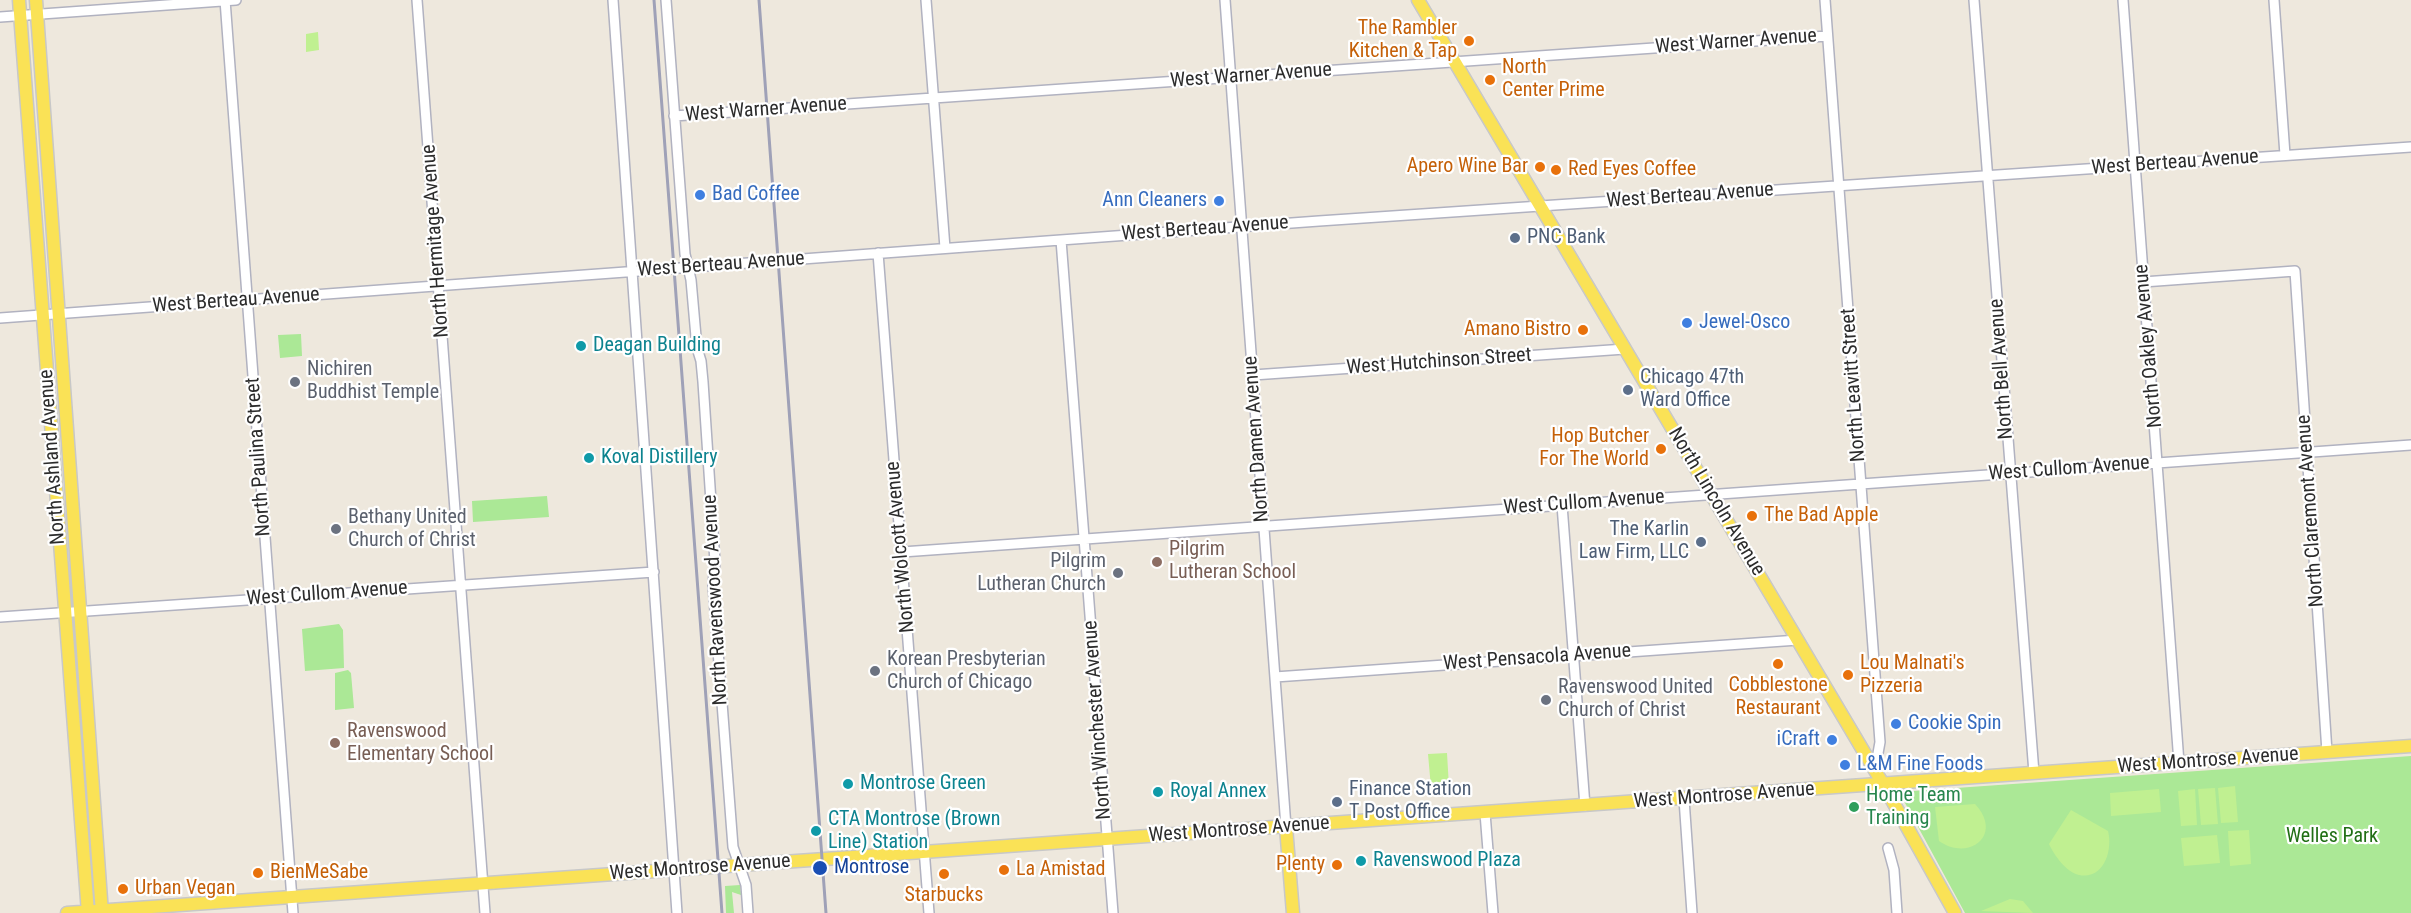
<!DOCTYPE html>
<style>
body{margin:0}
canvas{display:block;background:#eee8dd}
</style>
<canvas width="2411" height="913"></canvas>
<script>
const c = document.querySelector('canvas').getContext('2d');
c.lineJoin = 'round';
function fillPath(path, color) {
  c.fillStyle = color;
  c.fill(path, 'evenodd');
}
function trace(path, color, width, dash) {
  c.strokeStyle = color;
  c.lineWidth = width;
  c.lineCap = dash ? 'butt' : 'round';
  c.setLineDash(dash || []);
  c.stroke(path);
}
function write(font, color, halo, rows, align = 'center') {
  c.font = font + ' "Roboto Condensed",sans-serif';
  c.lineWidth = 4.5;
  c.setLineDash([]);
  c.textBaseline = 'middle';
  c.strokeStyle = halo;
  c.fillStyle = color;
  for (const [text, x, y, turn = 0] of rows) {
    c.save();
    c.translate(x, y);
    c.rotate((+turn || 0) * Math.PI / 180);
    c.textAlign = isNaN(turn) ? turn : align;
    if (halo) c.strokeText(text, 0, 0);
    c.fillText(text, 0, 0);
    c.restore();
  }
}
const green = new Path2D(`
 M301 334 302 356 280 358 278 335Z
 M547 496 549 517 473 522 472 501Z
 M339 624 343 630 344 668 305 671 302 629Z
 M348 670 351 673 354 708 335 710V673Z
 M2411 756V913H1965L1899 792Z
 M740 885 741 895 732 892 734 913H726L725 886Z`);
const pitch = new Path2D(`
 M318 32 319 50 306 52V34Z
 M1447 753 1449 787 1431 788 1428 754Z
 M2235 786 2238 822 2221 823 2218 788Z
 M2215 788 2218 824 2201 825 2198 789Z
 M2159 789 2161 812 2111 816 2110 793Z
 M2195 789 2197 825 2181 826 2178 791Z
 M1975 804C2004 835 1969 862 1939 841L1935 807Z
 M2071 810 2108 831C2113 850 2104 880 2079 875 2066 872 2054 855 2049 844Z
 M2249 830 2251 864 2230 866 2228 831Z
 M2217 835 2220 863 2184 866 2181 838Z
 M2010 899 2023 901 2033 913 1981 911Z`);
const minor = new Path2D(`
 M225 0 293 913
 M417 0 485 913
 M613 0 677 913
 M666 0 685 254 691 280 697 348 701 361 703 382 715 562 713 585 733 847 746 885 748 913
 M926 0 945 248
 M1225 0 1286 827
 M1825 0 1880 742 1875 770
 M1974 0 2034 773
 M2123 0 2179 763
 M2274 0 2285 155
 M0 17 236 0
 M674 116 1827 36
 M1061 240 1113 913
 M878 253 929 913
 M2143 282 2295 271 2327 752
 M0 318 1319 221 2411 147
 M1253 375 1625 349
 M1562 505 1585 806
 M902 552 2411 445
 M0 617 654 572
 M1275 677 1798 640
 M1684 799 1692 913
 M1485 813 1493 913
 M1888 848 1894 870 1897 913`);
const major = new Path2D(`
 M19 0 88 913
 M36 0 102 913
 M1418 0 1883 784 1955 913
 M1286 827 1293 913
 M67 913 2411 746`);
const rail = new Path2D(`
 M654 0 722 913
 M759 0 826 913`);
const markers = [
 [1469,41,6,"#e8710a"],
 [1490,80,6,"#e8710a"],
 [1540,167,6,"#e8710a"],
 [1556,170,6,"#e8710a"],
 [700,195,6,"#3f7fe0"],
 [1219,201,6,"#3f7fe0"],
 [1515,238,6,"#5c6f8a"],
 [1687,323,6,"#3f7fe0"],
 [1583,330,6,"#e8710a"],
 [581,346,6,"#0f9aa8"],
 [295,382,6,"#6b7280"],
 [1628,390,6,"#5c6f8a"],
 [1661,449,6,"#e8710a"],
 [589,458,6,"#0f9aa8"],
 [1752,516,6,"#e8710a"],
 [336,529,6,"#6b7280"],
 [1701,542,6,"#5c6f8a"],
 [1157,562,6,"#8d6e63"],
 [1118,573,6,"#6b7280"],
 [1778,664,6,"#e8710a"],
 [875,671,6,"#6b7280"],
 [1848,675,6,"#e8710a"],
 [1546,700,6,"#6b7280"],
 [1896,724,6,"#3f7fe0"],
 [1832,740,6,"#3f7fe0"],
 [335,743,6,"#8d6e63"],
 [1845,765,6,"#3f7fe0"],
 [848,784,6,"#0f9aa8"],
 [1158,792,6,"#0f9aa8"],
 [1337,802,6,"#5c6f8a"],
 [1854,807,6,"#2e9e5b"],
 [816,831,6,"#0f9aa8"],
 [1361,861,6,"#0f9aa8"],
 [1337,865,6,"#e8710a"],
 [820,868,8,"#1a4fb4"],
 [1004,870,6,"#e8710a"],
 [258,873,6,"#e8710a"],
 [944,874,6,"#e8710a"],
 [123,889,6,"#e8710a"]
];
const foodNames = [
 ["The Rambler",1457,29,"right"],
 ["Kitchen & Tap",1457,52,"right"],
 ["North",1502,68],
 ["Center Prime",1502,91],
 ["Apero Wine Bar",1528,167,"right"],
 ["Red Eyes Coffee",1568,170],
 ["Amano Bistro",1571,330,"right"],
 ["Hop Butcher",1649,437,"right"],
 ["For The World",1649,460,"right"],
 ["The Bad Apple",1764,516],
 ["Lou Malnati's",1860,664],
 ["Pizzeria",1860,687],
 ["Cobblestone",1778,686,"center"],
 ["Restaurant",1778,709,"center"],
 ["Plenty",1325,865,"right"],
 ["La Amistad",1016,870],
 ["BienMeSabe",270,873],
 ["Urban Vegan",135,889],
 ["Starbucks",944,896,"center"]
];
const streetNames = [
 ["West Warner Avenue",1736,42,-4],
 ["West Warner Avenue",1251,76,-4],
 ["West Warner Avenue",766,110,-4],
 ["West Berteau Avenue",2175,163,-4],
 ["West Berteau Avenue",1690,196,-4],
 ["West Berteau Avenue",1205,229,-4],
 ["North Hermitage Avenue",436,241,-94],
 ["West Berteau Avenue",721,265,-4],
 ["West Berteau Avenue",236,301,-4],
 ["North Oakley Avenue",2149,346,-95],
 ["West Hutchinson Street",1439,362,-4],
 ["North Bell Avenue",2002,369,-94],
 ["North Leavitt Street",1854,385,-94],
 ["North Damen Avenue",1257,439,-94],
 ["North Ashland Avenue",53,457,-94],
 ["North Paulina Street",259,457,-94],
 ["West Cullom Avenue",2069,469,-4],
 ["North Lincoln Avenue",1716,502,59],
 ["West Cullom Avenue",1584,503,-4],
 ["North Claremont Avenue",2311,511,-94],
 ["North Wolcott Avenue",901,547,-95],
 ["West Cullom Avenue",327,594,-4],
 ["North Ravenswood Avenue",716,600,-93],
 ["West Pensacola Avenue",1537,658,-4],
 ["North Winchester Avenue",1098,720,-94],
 ["West Montrose Avenue",2208,761,-4],
 ["West Montrose Avenue",1724,796,-4],
 ["West Montrose Avenue",1239,830,-4],
 ["West Montrose Avenue",700,868,-4]
];
const shopNames = [
 ["Bad Coffee",712,195],
 ["Ann Cleaners",1207,201,"right"],
 ["Jewel-Osco",1699,323],
 ["Cookie Spin",1908,724],
 ["iCraft",1820,740,"right"],
 ["L&M Fine Foods",1857,765]
];
const serviceNames = [
 ["PNC Bank",1527,238],
 ["Chicago 47th",1640,378],
 ["Ward Office",1640,401],
 ["The Karlin",1689,530,"right"],
 ["Law Firm, LLC",1689,553,"right"],
 ["Finance Station",1349,790],
 ["T Post Office",1349,813]
];
const cultureNames = [
 ["Deagan Building",593,346],
 ["Koval Distillery",601,458],
 ["Montrose Green",860,784],
 ["Royal Annex",1170,792],
 ["CTA Montrose (Brown",828,820],
 ["Line) Station",828,843],
 ["Ravenswood Plaza",1373,861]
];
const worshipNames = [
 ["Nichiren",307,370],
 ["Buddhist Temple",307,393],
 ["Bethany United",348,518],
 ["Church of Christ",348,541],
 ["Pilgrim",1106,562,"right"],
 ["Lutheran Church",1106,585,"right"],
 ["Korean Presbyterian",887,660],
 ["Church of Chicago",887,683],
 ["Ravenswood United",1558,688],
 ["Church of Christ",1558,711]
];
const educationNames = [
 ["Pilgrim",1169,550],
 ["Lutheran School",1169,573],
 ["Ravenswood",347,732],
 ["Elementary School",347,755]
];
const leisureNames = [
 ["Home Team",1866,796],
 ["Training",1866,819]
];
const parkNames = [
 ["Welles Park",2332,837]
];
const transitNames = [
 ["Montrose",834,868]
];
fillPath(green, '#abe896');
fillPath(pitch, '#c0f091');
trace(minor, '#b1b2c0', 12);
trace(major, '#c8c8c8', 15);
trace(minor, '#fff', 9);
trace(major, '#fae256', 12);
trace(rail, '#9fa1b7', 3);
for (const [x, y, r, color] of markers) {
  const dot = new Path2D();
  dot.arc(x, y, r, 0, 2 * Math.PI);
  c.fillStyle = color;
  c.fill(dot);
  trace(dot, '#fff', 2);
}
write('20px', '#c56008', '#fff', foodNames, 'left');
write('20px', '#2c2c2c', '#fff', streetNames);
write('20px', '#366cbe', '#fff', shopNames, 'left');
write('20px', '#4e5e75', '#fff', serviceNames, 'left');
write('20px', '#0d838f', '#fff', cultureNames, 'left');
write('20px', '#5b616d', '#fff', worshipNames, 'left');
write('20px', '#785e54', '#fff', educationNames, 'left');
write('20px', '#27864d', '#fff', leisureNames, 'left');
write('20px', '#216f15', '#fff', parkNames);
write('20px', '#164399', '#fff', transitNames, 'left');
</script>
